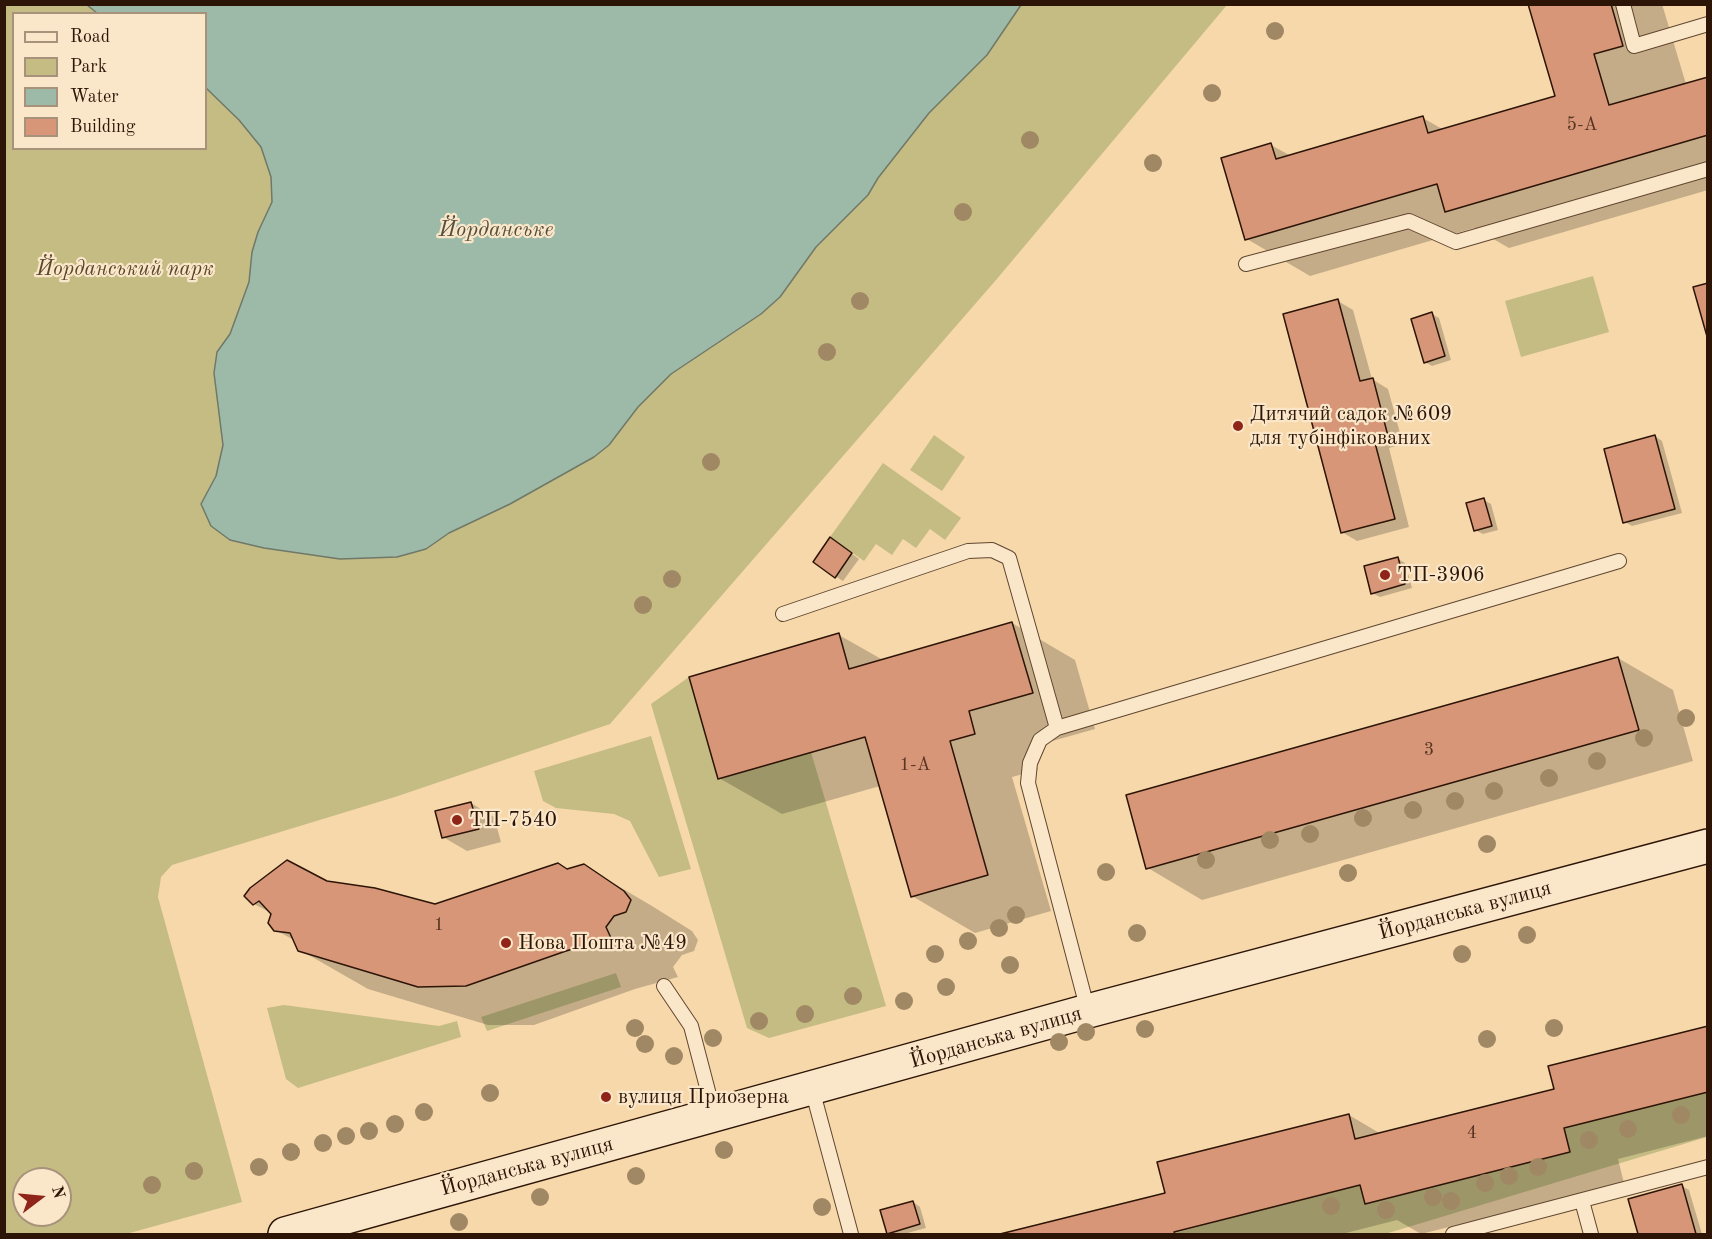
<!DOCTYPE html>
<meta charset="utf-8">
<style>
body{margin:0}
#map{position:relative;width:1712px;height:1239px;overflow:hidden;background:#f7d8aa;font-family:"Old Standard TT",serif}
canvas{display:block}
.frame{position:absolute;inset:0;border:6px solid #2c1507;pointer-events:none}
.legend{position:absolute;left:12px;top:12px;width:195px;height:138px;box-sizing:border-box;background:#fae6c8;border:2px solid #a8927b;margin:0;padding:8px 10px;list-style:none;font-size:18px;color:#2c1507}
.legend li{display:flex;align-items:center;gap:12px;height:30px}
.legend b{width:30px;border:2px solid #a8927b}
.north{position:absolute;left:12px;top:1167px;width:60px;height:60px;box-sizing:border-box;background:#fae6c8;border:2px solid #a8927b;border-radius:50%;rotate:74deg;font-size:16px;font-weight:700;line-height:24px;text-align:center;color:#2c1507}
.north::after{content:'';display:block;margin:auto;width:21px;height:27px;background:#8f2418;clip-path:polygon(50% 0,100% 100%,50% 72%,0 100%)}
</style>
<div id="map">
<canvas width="1712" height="1239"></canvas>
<div class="frame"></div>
<ul class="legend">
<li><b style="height:8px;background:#fae6c8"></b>Road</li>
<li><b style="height:16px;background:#c5bc83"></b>Park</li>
<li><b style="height:16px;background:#9dbaa8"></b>Water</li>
<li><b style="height:16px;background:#d89678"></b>Building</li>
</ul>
<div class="north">N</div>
</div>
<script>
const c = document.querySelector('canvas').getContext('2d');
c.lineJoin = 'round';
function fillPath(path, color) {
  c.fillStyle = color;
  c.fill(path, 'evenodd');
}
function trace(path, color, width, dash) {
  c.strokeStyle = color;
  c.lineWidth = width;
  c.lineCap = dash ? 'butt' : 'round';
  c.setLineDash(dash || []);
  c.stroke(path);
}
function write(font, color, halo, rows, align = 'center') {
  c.font = font + ' "Old Standard TT",serif';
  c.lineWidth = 4.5;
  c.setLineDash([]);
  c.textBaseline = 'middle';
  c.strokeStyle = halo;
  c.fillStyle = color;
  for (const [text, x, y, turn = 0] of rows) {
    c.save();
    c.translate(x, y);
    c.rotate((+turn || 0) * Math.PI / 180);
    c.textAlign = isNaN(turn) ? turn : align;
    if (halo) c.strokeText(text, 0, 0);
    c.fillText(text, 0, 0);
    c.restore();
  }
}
const green = new Path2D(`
 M5 5H87L97 13 14 14V148H206V88L239 120 261 147 271 177 272 202 258 232 252 252 249 282 230 334 217 352 214 373 223 445 216 476 208 490 259 547 341 559 397 557 441 538 485 515 510 504 594 457 609 445 638 407 671 374 761 314 780 297 816 247 868 195 878 178 929 113 987 55 1021 5H1227L996 280 610 724 395 797 172 865 161 877 158 897 242 1202 126 1234H5ZM24 1179H60V1215H24Z
 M1593 276 1609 332 1521 357 1505 301Z
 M934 435 965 457 942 491 910 470Z
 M883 463 961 518 945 540 930 529 916 548 903 539 892 555 876 544 864 561 830 537Z
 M689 677 718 779 811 752 886 1006 769 1038 747 1028 651 704Z
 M651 736 691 869 659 877 630 821 614 814 556 808 543 801 534 771Z
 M616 973 621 987 487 1031 481 1017Z
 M284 1005 439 1026 457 1021 461 1037 298 1088 286 1079 267 1008Z
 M1707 1087V1137L1385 1234H1172Z`);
const water = new Path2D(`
 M87 5H1021L987 55 929 113 878 178 868 195 816 247 780 297 761 314 671 374 638 407 609 445 594 457 510 504 449 533 426 549 397 557 340 559 264 548 230 540 211 526 201 504 216 476 223 445 214 373 217 352 230 334 249 282 252 252 258 232 272 202 271 177 261 147 239 120 206 88V14L97 13Z`);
const shadow = new Path2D(`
 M1530 4H1662L1686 84 1708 78V190L1509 248 1474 228 1310 276 1247 239 1271 145 1291 156 1423 118 1444 130 1557 97Z
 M1338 301 1353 310 1372 379 1388 389 1403 444 1389 448 1409 527 1357 541 1342 532Z
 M1432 314 1439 318 1451 360 1432 366 1425 362Z
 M1655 436 1662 441 1682 513 1632 526 1625 522Z
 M1484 500 1491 504 1498 530 1483 534 1475 530Z
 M838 543 859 559 843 581 835 576Z
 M1398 559 1405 563 1412 588 1380 597 1372 593Z
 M1012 623 1075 660 1095 729 1031 747 1038 770 1012 777 1051 911 975 933 912 896 880 786 782 814 719 778 839 635 883 660Z
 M1618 658 1673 690 1693 761 1202 900 1148 868Z
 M471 803 494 817 501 842 467 851 443 837Z
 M584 866 652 906 692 931 698 940 694 951 682 955 673 967 678 977 635 989 534 1025H488L368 989 300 950 296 941 275 930 273 914 254 904 246 896 326 883 435 906Z
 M1708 1027V1136L1618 1159 1624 1183 1421 1234 1397 1220 1342 1234H1007L1167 1194 1349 1115 1381 1134 1556 1090Z
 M1682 1186 1689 1190 1702 1234H1639L1630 1200Z
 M913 1202 920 1207 926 1228 904 1234 888 1233Z`);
const building = new Path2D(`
 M1528 4H1611L1623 46 1594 54 1609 105 1708 77V135L1445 212 1437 184 1245 240 1221 158 1271 143 1276 159 1423 116 1428 133 1555 96Z
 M1708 283V340L1693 287Z
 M1338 299 1360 381 1373 378 1388 436 1374 439 1395 519 1341 533 1283 314Z
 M1432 312 1445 356 1424 363 1411 319Z
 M1655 435 1675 509 1623 523 1604 449Z
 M1484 498 1492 526 1474 531 1466 503Z
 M830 537 852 553 835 578 813 562Z
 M1398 557 1405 584 1371 594 1364 566Z
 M1012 622 1033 693 969 711 975 734 950 741 988 875 911 897 865 737 718 779 689 677 839 633 849 669Z
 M1618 657 1639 730 1146 869 1126 795Z
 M471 802 479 829 442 838 435 811Z
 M287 860 327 881 375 888 435 904 558 863 567 869 584 864 624 891 631 900 626 912 614 916 606 927 611 938 566 951 466 986 418 987 298 951 290 933 274 931 268 923 271 914 259 901 253 905 244 896 250 888Z
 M1708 1026V1092L1564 1128 1570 1152 1365 1204 1360 1185 1174 1232 1175 1234H1000L1165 1193 1157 1162 1349 1114 1355 1139 1554 1089 1548 1066Z
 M1682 1184 1696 1234H1638L1628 1199Z
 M913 1201 920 1224 887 1234 880 1210Z`);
const service = new Path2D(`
 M1623 4 1634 46 1708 24
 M1246 264 1409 221 1456 242 1708 169
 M783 614 968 551 992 550 1009 558 1057 728
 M664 986 691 1026 714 1114
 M1088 1011 1028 783 1030 763 1040 740 1057 728 1619 561
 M812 1089 851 1234
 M1582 1201 1591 1234
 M1453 1234 1708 1167`);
const secondary = new Path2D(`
 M285 1234 1088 1011 1708 846`);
const trees = [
 [1275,31],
 [1212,93],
 [1030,140],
 [1153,163],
 [963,212],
 [860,301],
 [827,352],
 [711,462],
 [672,579],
 [643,605],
 [1686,718],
 [1644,738],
 [1597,761],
 [1549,778],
 [1494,791],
 [1455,801],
 [1413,810],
 [1363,818],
 [1310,834],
 [1270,840],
 [1487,844],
 [1206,860],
 [1106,872],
 [1348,873],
 [1016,915],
 [999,928],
 [1137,933],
 [1527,935],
 [968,941],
 [935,954],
 [1462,954],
 [1010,965],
 [946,987],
 [853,996],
 [904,1001],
 [805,1014],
 [759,1021],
 [635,1028],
 [1554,1028],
 [1145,1029],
 [1086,1032],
 [713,1038],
 [1487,1039],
 [1059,1042],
 [645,1044],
 [674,1056],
 [490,1093],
 [424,1112],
 [1681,1115],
 [395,1124],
 [1628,1129],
 [369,1131],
 [346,1136],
 [1589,1140],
 [323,1143],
 [724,1150],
 [291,1152],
 [259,1167],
 [1538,1167],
 [194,1171],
 [636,1176],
 [1509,1176],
 [1485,1183],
 [152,1185],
 [540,1197],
 [1433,1197],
 [1451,1201],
 [1331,1206],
 [822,1207],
 [1386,1210],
 [459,1222]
];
const markers = [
 [1238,426,6,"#8f2418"],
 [1385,575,6,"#8f2418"],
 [457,820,6,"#8f2418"],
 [506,943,6,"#8f2418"],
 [606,1097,6,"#8f2418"]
];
const numberNames = [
 ["5-А",1582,125],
 ["3",1429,750],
 ["1-А",915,765],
 ["1",439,925],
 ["4",1472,1133]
];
const parkNames = [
 ["Йорданський парк",125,269]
];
const poiNames = [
 ["Дитячий садок №609",1250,414],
 ["для тубінфікованих",1250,438],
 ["ТП-3906",1397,575],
 ["ТП-7540",469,820],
 ["Нова Пошта №49",518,943],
 ["вулиця Приозерна",618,1097]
];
const streetNames = [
 ["Йорданська вулиця",1465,911,-15],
 ["Йорданська вулиця",996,1038,-16],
 ["Йорданська вулиця",527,1167,-15]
];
const waterNames = [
 ["Йорданське",496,230]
];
fillPath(green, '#c5bc83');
fillPath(water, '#9dbaa8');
trace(water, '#707868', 1.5);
fillPath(shadow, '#0003');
fillPath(building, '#d89678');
trace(building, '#2c1507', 1.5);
trace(service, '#5f4630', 16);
trace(secondary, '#2c1507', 36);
trace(service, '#fae6c8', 14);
trace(secondary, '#fae6c8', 33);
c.fillStyle = '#a18865';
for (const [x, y] of trees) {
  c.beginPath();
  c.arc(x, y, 9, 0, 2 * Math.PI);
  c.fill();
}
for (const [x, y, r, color] of markers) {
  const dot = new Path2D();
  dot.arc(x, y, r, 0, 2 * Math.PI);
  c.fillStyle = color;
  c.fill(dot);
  trace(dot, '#fae6c8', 2);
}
write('18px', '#573523', null, numberNames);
write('italic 21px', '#5a472c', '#fae6c8', parkNames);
write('21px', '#2c1507', '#fae6c8', poiNames, 'left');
write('21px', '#2c1507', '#fae6c8', streetNames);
write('italic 22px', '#544f3f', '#fae6c8', waterNames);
</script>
